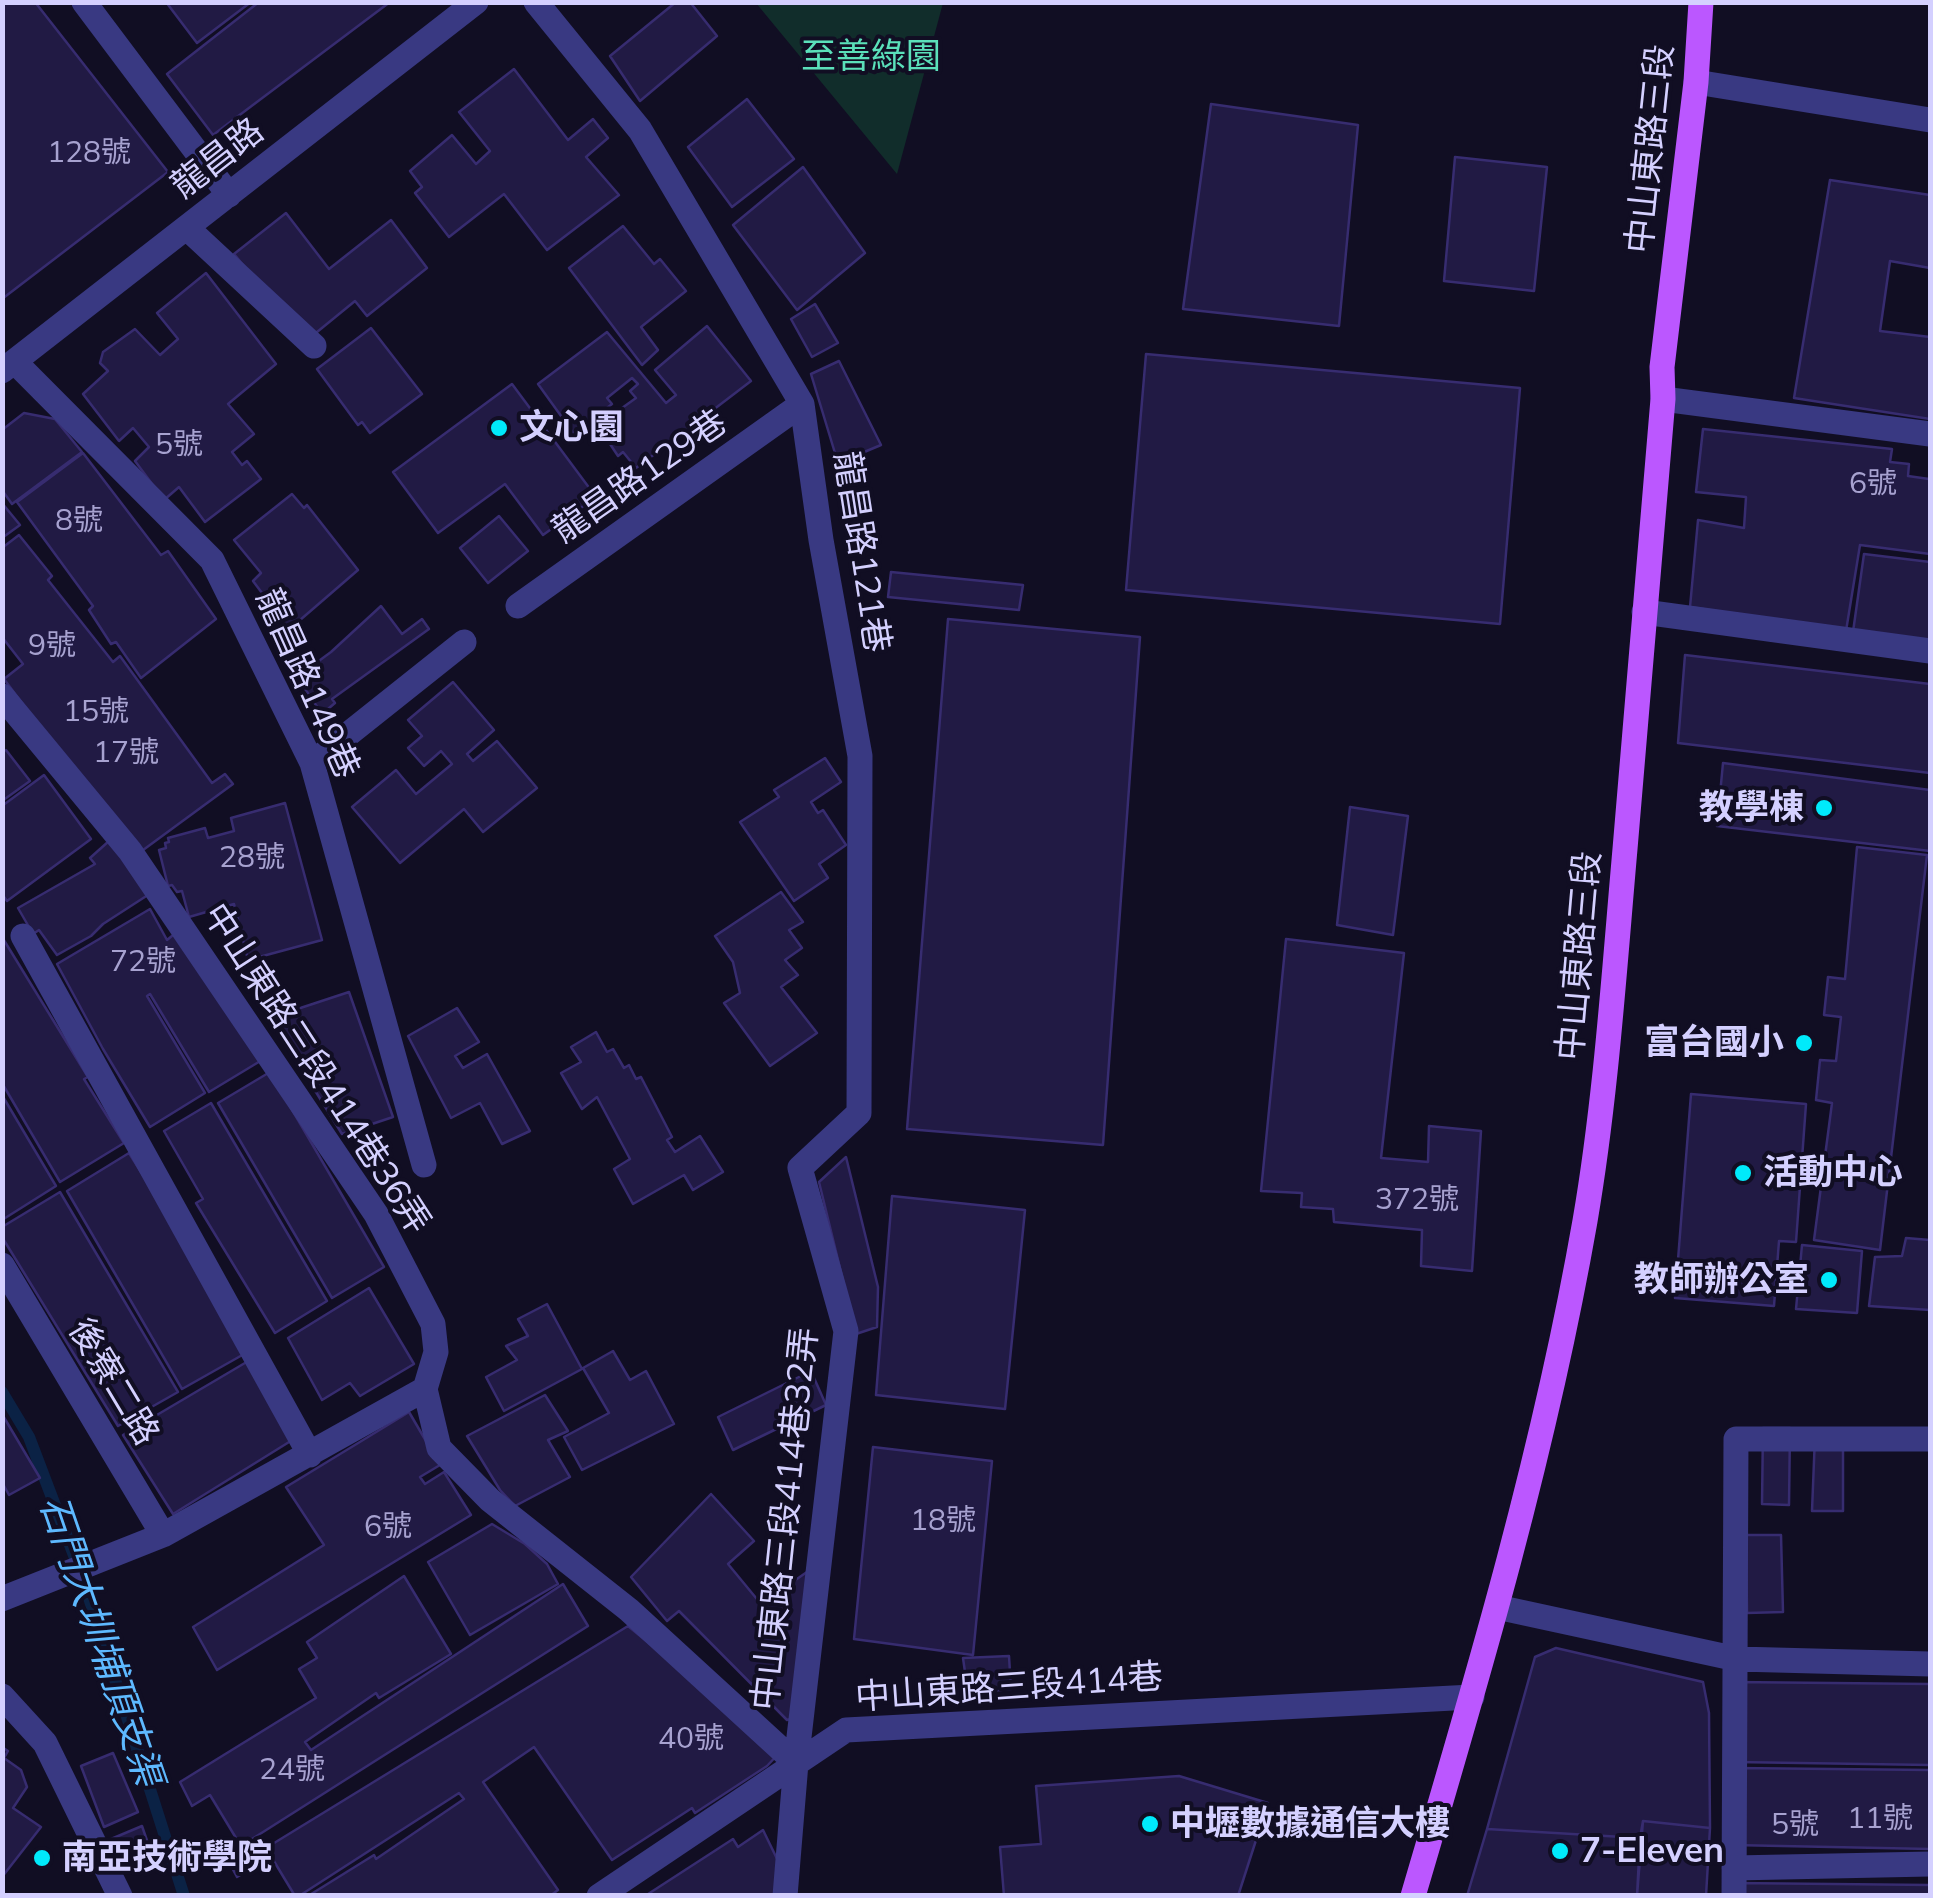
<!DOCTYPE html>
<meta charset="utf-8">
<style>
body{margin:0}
#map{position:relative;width:1933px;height:1898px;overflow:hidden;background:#110e23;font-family:Mulish,sans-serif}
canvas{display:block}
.frame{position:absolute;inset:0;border:5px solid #d4d0ff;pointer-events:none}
</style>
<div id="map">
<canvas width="1933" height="1898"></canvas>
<div class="frame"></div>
</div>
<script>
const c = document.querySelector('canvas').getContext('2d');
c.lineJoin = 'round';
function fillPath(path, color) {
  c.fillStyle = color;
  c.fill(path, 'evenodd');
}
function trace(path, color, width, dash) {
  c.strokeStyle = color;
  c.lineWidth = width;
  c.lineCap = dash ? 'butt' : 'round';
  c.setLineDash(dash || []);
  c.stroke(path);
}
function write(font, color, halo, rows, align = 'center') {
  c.font = font + ' Mulish,"Noto Sans TC",sans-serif';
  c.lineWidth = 8;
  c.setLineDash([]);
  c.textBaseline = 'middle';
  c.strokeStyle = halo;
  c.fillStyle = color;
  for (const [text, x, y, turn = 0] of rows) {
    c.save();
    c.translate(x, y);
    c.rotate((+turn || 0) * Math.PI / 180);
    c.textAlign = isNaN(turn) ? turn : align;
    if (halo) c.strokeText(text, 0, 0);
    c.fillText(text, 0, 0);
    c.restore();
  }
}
const green = new Path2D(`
 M756 3H943L897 174Z`);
const stream = new Path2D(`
 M2 1392 29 1437 83 1579 184 1896`);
const building = new Path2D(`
 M2 2H35L168 172 2 299Z
 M166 2H251L197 43Z
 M259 2H390L213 135 167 74Z
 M676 2H690L717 36 640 101 610 56Z
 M514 69 568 140 593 119 608 138 586 157 619 195 547 250 504 194 449 237 415 193 422 187 410 171 452 135 476 164 490 151 459 112Z
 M747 99 794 159 732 207 688 147Z
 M1211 104 1358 125 1339 326 1183 309Z
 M1455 157 1547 167 1534 291 1444 281Z
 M803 167 865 253 797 310 733 225Z
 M1830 180 1930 195V268L1890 261 1880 331 1930 337V419L1794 398Z
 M286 213 329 269 391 220 427 268 367 316 355 301 306 341 234 254Z
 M623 226 654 264 660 259 686 291 641 327 658 350 642 365 569 268Z
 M206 273 276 364 228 404 254 434 232 452 242 465 247 461 261 479 205 522 179 487 164 500 135 461 149 447 133 428 119 441 83 394 108 371 100 363 103 352 135 329 160 355 178 339 157 313Z
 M815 304 838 343 812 357 791 319Z
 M707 326 751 381 696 423 699 427 688 435 684 432 636 468 623 452 618 456 610 444 616 440 601 423 636 398 630 391 638 384 632 378 607 398 612 404 574 434 538 384 607 332 666 403 676 395 655 370Z
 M371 328 422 394 370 433 362 422 358 425 317 369Z
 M1146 354 1520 388 1500 624 1126 590Z
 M839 361 881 445 838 463 811 374Z
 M512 384 596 497 543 535 505 484 438 533 393 472Z
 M24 413 55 419 82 452 12 504 2 490V430Z
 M1703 429 1892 449 1890 462 1909 464 1908 476 1929 479 1930 470V554L1860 545 1846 631 1690 607 1698 520 1744 528 1746 497 1696 492Z
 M83 453 161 555 168 551 216 619 141 678 116 642 111 644 89 610 93 606 17 502Z
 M292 494 304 508 307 505 358 570 285 633 257 604 265 597 253 581 261 573 234 540Z
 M2 503 20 525 2 538Z
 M499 516 528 551 488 583 460 548Z
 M19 535 52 576 48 580 113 662 120 656 212 783 225 774 233 784 139 853 59 753 4 679 23 664 2 637V548Z
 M1864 554 1930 562V642L1853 632Z
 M891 572 1023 585 1019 610 888 597Z
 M381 606 402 634 422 619 429 629 332 699 335 703 322 714 297 677 331 652Z
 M948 619 1140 637 1103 1145 907 1129Z
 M1685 655 1930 684V773L1678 743Z
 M453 682 494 730 467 754 473 761 497 741 537 788 483 832 464 809 400 863 352 807 396 770 416 794 452 764 441 751 424 766 408 748 422 736 408 720Z
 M6 750 30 781 2 801V752Z
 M825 758 841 782 811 802 818 813 823 810 846 845 819 864 828 878 794 901 740 822 779 797 774 790Z
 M1723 763 1930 790V851L1717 826Z
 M44 775 91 839 7 901 2 894V806Z
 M285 803 322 940 248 960 234 904 189 917 182 891 177 892 172 885 168 886 159 850 166 848 165 843 169 842 168 838 205 828 208 838 234 831 231 818Z
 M1350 807 1408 816 1393 935 1337 925Z
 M109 841 151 893 103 924 91 936 57 955 39 930 33 934 18 908 95 864 90 858Z
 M1857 847 1927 855 1880 1250 1814 1240 1832 1103 1816 1100 1820 1060 1836 1061 1841 1017 1824 1015 1828 977 1845 979Z
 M781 892 803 922 789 930 802 948 785 960 798 975 781 987 817 1033 770 1066 724 1003 740 993 733 962 715 936Z
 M150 909 167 940 178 931 262 1060 209 1092 150 994 147 996 205 1093 150 1127 103 1049 57 964Z
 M2 937 88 1077 84 1079 124 1143 60 1182 2 1083Z
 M1286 939 1404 953 1381 1158 1428 1162 1429 1126 1481 1131 1472 1271 1421 1266 1422 1230 1334 1222 1333 1209 1301 1207 1302 1193 1261 1191Z
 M349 992 393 1117 342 1134 270 1018Z
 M457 1008 479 1042 455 1056 463 1068 487 1054 530 1131 502 1144 480 1103 451 1118 408 1036Z
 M596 1032 607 1052 613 1049 624 1068 629 1065 636 1079 641 1077 672 1137 667 1140 675 1152 700 1136 723 1172 693 1190 684 1175 633 1204 614 1169 630 1159 597 1097 582 1109 561 1073 581 1062 571 1047Z
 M270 1072 384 1267 332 1298 218 1103Z
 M1691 1094 1806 1104 1796 1242 1779 1241 1774 1306 1675 1298Z
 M2 1095 56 1186 2 1220Z
 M211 1103 327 1301 275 1333 196 1203 203 1199 164 1131Z
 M129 1153 253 1349 182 1389 67 1191Z
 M846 1157 878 1287 877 1327 856 1334 819 1182Z
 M60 1192 178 1392 118 1426 2 1237V1227Z
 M892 1196 1025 1210 1005 1409 876 1395Z
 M1906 1238 1930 1240V1310L1869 1306 1875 1257 1902 1256Z
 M1802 1245 1862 1251 1857 1313 1796 1309Z
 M369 1288 414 1364 360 1396 350 1383 322 1400 288 1338Z
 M547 1304 582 1369 504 1411 486 1377 517 1360 506 1346 528 1336 518 1319Z
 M613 1351 630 1380 646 1371 674 1424 582 1470 564 1437 609 1413 583 1368Z
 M250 1360 302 1434 173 1514 123 1435Z
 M811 1371 826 1405 733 1450 718 1417Z
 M545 1395 568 1431 548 1440 570 1477 515 1506 500 1490 467 1436Z
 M409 1412 440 1465 420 1477 425 1484 444 1472 471 1515 217 1670 193 1627 324 1545 286 1487Z
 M2 1414 40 1478 9 1495 2 1482Z
 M1763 1428H1790L1789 1505 1762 1504Z
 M1815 1436H1843V1511H1812Z
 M873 1447 992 1461 973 1655 854 1639Z
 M711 1494 754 1541 728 1564 761 1604 817 1565 801 1716 787 1720 679 1611 667 1621 631 1577Z
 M492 1524 525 1544 547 1564 558 1584 470 1635 428 1562Z
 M1746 1535H1781L1783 1612 1747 1613Z
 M404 1576 451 1654 379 1698 376 1693 305 1742 311 1750 563 1584 588 1626 252 1839 265 1860 237 1877 224 1853 239 1843 210 1795 192 1806 180 1782 316 1698 299 1669 317 1658 307 1642Z
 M628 1626 781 1751 767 1766 695 1813 692 1808 612 1860 534 1747 483 1782 558 1890 550 1896H308L374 1855 376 1859 464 1799 459 1793 299 1896H295L266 1848Z
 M1556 1648 1703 1682 1709 1713 1710 1828 1643 1821 1640 1838 1487 1829 1535 1657Z
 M1009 1656 1011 1689 968 1693 963 1658Z
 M1733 1682 1930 1684V1765L1735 1762Z
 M2 1747 8 1751 4 1758 21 1770 27 1787 13 1808 41 1827 2 1877Z
 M113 1753 138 1812 104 1827 81 1766Z
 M1735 1768 1930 1770V1849L1732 1845Z
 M1179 1776 1268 1803 1238 1896H1004L1000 1847 1041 1844 1036 1786Z
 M1643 1821 1710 1828 1706 1896H1637Z
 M142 1826 153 1858 122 1870 111 1839Z
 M1487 1829 1640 1838 1637 1896H1467Z
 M763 1830 781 1867V1896H645L733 1839 738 1847Z
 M1735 1883 1930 1885V1896H1735Z`);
const minor = new Path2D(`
 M84 2 229 195
 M536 2 640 130 802 404 821 540 860 756 859 1113 800 1168 846 1331 796 1763 785 1896
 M1696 82 1930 120
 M187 228 314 346
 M15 362 212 560 312 763 424 1165
 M2 371 476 2
 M1663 399 1930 434
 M518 606 802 404
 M1644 612 1930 651
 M2 696 130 851 376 1214 433 1324 436 1352 425 1389 163 1535 2 1599
 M312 763 464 642
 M23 936 310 1455
 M2 1265 163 1535
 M425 1389 439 1448 490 1500 629 1610 796 1763
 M1497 1607 1737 1659 1930 1664
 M2 1696 45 1743 120 1896
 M1734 1868 1930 1864
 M599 1896 846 1730 1472 1697
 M1734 1896 1736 1439H1930`);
const major = new Path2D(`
 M1413 1896C1479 1673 1545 1450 1585 1221 1606 1098 1614 973 1625 849 1637 699 1650 549 1663 399L1662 367 1696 82 1701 2`);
const markers = [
 [499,428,10,"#00eafb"],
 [1824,808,10,"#00eafb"],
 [1804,1043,10,"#00eafb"],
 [1743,1173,10,"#00eafb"],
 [1829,1280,10,"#00eafb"],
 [1150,1824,10,"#00eafb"],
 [1560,1851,10,"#00eafb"],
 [42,1858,10,"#00eafb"]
];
const numberNames = [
 ["128號",89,153],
 ["5號",179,445],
 ["6號",1873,484],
 ["8號",79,521],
 ["9號",52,646],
 ["15號",96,712],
 ["17號",126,753],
 ["28號",252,858],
 ["72號",143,962],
 ["372號",1417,1200],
 ["18號",943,1521],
 ["6號",388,1527],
 ["40號",691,1739],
 ["24號",292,1770],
 ["11號",1880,1819],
 ["5號",1795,1825]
];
const parkNames = [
 ["至善綠園",871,57]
];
const streetNames = [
 ["中山東路三段",1651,149,-84],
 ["龍昌路",218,159,-38],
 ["龍昌路129巷",640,477,-35],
 ["龍昌路121巷",861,552,81],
 ["龍昌路149巷",307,684,66],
 ["中山東路三段",1580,956,-85],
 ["中山東路三段414巷36弄",316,1069,57],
 ["後寮二路",113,1382,59],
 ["中山東路三段414巷32弄",786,1519,-84],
 ["中山東路三段414巷",1009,1688,-4]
];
const poiNames = [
 ["文心園",519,428],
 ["教學棟",1804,808,"right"],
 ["富台國小",1784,1043,"right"],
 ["活動中心",1763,1173],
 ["教師辦公室",1809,1280,"right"],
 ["中壢數據通信大樓",1170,1824],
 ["7-Eleven",1580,1851],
 ["南亞技術學院",62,1858]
];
const waterNames = [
 ["石門大圳埔頂支渠",100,1641,71]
];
fillPath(green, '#112d2b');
trace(stream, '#0b2245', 12);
fillPath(building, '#211a44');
trace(building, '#372c70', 2.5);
trace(minor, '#393982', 25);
trace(major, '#bb57ff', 25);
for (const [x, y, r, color] of markers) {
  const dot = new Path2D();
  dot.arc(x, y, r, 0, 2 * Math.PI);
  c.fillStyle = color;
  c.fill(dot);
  trace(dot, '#110e23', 4);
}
write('30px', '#a7a2d0', null, numberNames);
write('35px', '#5be0ba', '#110e23', parkNames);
write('35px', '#d4d0ff', '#110e23', streetNames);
write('bold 35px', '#d4d0ff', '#110e23', poiNames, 'left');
write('italic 38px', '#5eb9ff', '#110e23', waterNames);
</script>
